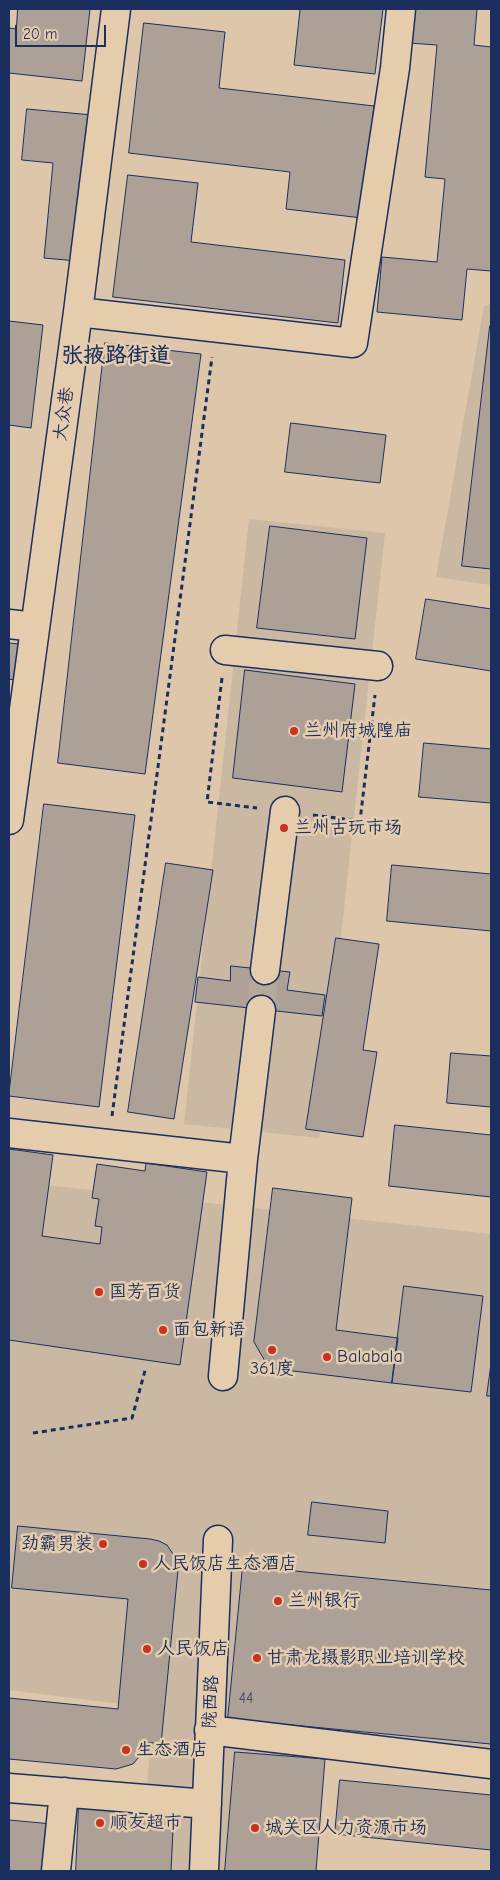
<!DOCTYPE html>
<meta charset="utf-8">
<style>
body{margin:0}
#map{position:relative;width:500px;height:1880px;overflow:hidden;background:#ddc6aa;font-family:"Comic Neue",sans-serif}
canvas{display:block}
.frame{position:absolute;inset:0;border:10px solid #1b2f5e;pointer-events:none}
.scale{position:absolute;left:15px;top:25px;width:91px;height:22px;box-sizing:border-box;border:2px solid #1b2f5e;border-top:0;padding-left:6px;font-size:15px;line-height:18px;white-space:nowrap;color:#1b2f5e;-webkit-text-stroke:4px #e5ccad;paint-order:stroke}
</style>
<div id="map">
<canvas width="500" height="1880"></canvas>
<div class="frame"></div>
<div class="scale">20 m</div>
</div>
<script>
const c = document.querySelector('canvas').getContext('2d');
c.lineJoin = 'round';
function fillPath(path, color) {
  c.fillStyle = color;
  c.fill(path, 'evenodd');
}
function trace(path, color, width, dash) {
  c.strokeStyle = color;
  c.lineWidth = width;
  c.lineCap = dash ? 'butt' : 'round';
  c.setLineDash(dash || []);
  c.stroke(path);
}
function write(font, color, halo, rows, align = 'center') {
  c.font = font + ' "Comic Neue","LXGW WenKai TC",sans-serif';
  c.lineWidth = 5;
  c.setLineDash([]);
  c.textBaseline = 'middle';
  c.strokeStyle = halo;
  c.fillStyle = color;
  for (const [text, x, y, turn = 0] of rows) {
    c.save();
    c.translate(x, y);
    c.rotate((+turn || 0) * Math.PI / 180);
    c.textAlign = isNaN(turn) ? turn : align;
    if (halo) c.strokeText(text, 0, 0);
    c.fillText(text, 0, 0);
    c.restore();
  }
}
const built = new Path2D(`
 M491 304V585L436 577 484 306Z
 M249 519 385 533 319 1138 184 1124Z
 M9 1181 491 1234V1751L314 1729 299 1871H142L152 1708 9 1690Z`);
const building = new Path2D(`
 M18 9H90L82 81 9 73V28L16 29Z
 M289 9H383L375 74 294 65 300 10Z
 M413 9H477L474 45 491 47V271L467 269 462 320 377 312 382 257 437 262 445 179 425 177 437 45 409 43Z
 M144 23 225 32 219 88 374 106 362 218 286 209 290 172 129 153Z
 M27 109 92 115 77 261 44 258 53 163 22 160Z
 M128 175 198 183 191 242 345 260 338 323 113 297Z
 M9 321 43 325 31 428 9 425Z
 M490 326 491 327V569L462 566Z
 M105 343 201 354 145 774 58 763Z
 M291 423 386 435 380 483 285 472Z
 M270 526 367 538 355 639 257 628Z
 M426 599 491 609V671L416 659Z
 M9 643 19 644 14 680 9 679Z
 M245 670 355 684 342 792 233 778Z
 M424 743 491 749V803L419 797Z
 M44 804 135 815 99 1107 9 1096Z
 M166 863 213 870 174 1119 128 1112Z
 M392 865 491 874V931L387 921Z
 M336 938 379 944 363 1050 377 1052 363 1137 306 1129Z
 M231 966 290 972 287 990 325 995 322 1016 195 1002 198 977 230 981Z
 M451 1053 491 1056V1107L447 1103Z
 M395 1125 491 1135V1197L389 1186Z
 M9 1149 53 1155 42 1236 100 1244 102 1227 95 1226 99 1199 92 1198 97 1164 145 1171 146 1163 207 1172 180 1365 9 1340Z
 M273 1188 352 1198 336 1330 398 1338 392 1383 269 1368 254 1342Z
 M404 1286 483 1296 471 1392 392 1383Z
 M491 1364V1396H487Z
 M312 1502 388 1511 385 1543 308 1535Z
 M18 1526 150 1539 159 1541 167 1545 177 1560 178 1570 161 1744 146 1742 144 1751 133 1764 116 1769 9 1759V1698L118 1709 128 1599 12 1588Z
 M243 1566 491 1590V1744L228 1719Z
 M235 1752 325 1759 316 1871H225Z
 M340 1780 491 1795V1850L335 1834Z
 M79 1805 174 1810 171 1871H76Z
 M9 1820 52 1824 47 1871H9Z`);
const minorTunnel = new Path2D(`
 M261 1010 265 970`);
const path = new Path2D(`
 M222 678 207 802 257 808
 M313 815 360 821 375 695
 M112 1116 212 357
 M33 1433 132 1418 146 1367`);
const minor = new Path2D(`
 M78 312 353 343 395 68 401 9
 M9 624 35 627
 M225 650 378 666
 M9 820 78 312 116 9
 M265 970 285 811
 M9 1133 243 1159 223 1376
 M243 1159 261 1010
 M209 1730 491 1764
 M9 1788 207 1804
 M56 1871 64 1792
 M204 1871 218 1540`);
const markers = [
 [294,731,5,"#c8321e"],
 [284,828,5,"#c8321e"],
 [99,1292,5,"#c8321e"],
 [163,1330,5,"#c8321e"],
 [272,1350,5,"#c8321e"],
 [327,1357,5,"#c8321e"],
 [103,1544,5,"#c8321e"],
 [143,1564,5,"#c8321e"],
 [278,1601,5,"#c8321e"],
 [147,1649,5,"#c8321e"],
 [257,1658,5,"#c8321e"],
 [126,1750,5,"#c8321e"],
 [100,1823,5,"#c8321e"],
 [255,1828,5,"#c8321e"]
];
const numberNames = [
 ["44",246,1699]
];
const streetNames = [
 ["大众巷",64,414,-82],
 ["陇西路",211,1702,-87]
];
const poiNames = [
 ["兰州府城隍庙",304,731],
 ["兰州古玩市场",294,828],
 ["国芳百货",109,1292],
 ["面包新语",173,1330],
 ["Balabala",337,1357],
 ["361度",272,1369,"center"],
 ["劲霸男装",93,1544,"right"],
 ["人民饭店生态酒店",153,1564],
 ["兰州银行",288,1601],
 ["人民饭店",157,1649],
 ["甘肃龙摄影职业培训学校",267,1658],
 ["生态酒店",136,1750],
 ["顺友超市",110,1823],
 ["城关区人力资源市场",265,1828]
];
const districtNames = [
 ["张掖路街道",116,356]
];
fillPath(built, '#cbb8a3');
fillPath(building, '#ada097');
trace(building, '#1b2f5e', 1);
trace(minorTunnel, '#b6a89b', 28, [28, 14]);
trace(minor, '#1b2f5e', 31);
trace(path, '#1b2f5e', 3, [5, 4]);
trace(minor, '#e5ccad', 28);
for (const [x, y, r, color] of markers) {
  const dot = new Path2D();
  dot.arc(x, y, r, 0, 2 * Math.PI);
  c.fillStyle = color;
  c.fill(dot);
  trace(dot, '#e5ccad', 2);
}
write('15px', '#404b6c', null, numberNames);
write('18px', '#1b2f5e', '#e5ccad', streetNames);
write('18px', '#1b2f5e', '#e5ccad', poiNames, 'left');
write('bold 22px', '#1b2f5e', '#e5ccad', districtNames);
</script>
